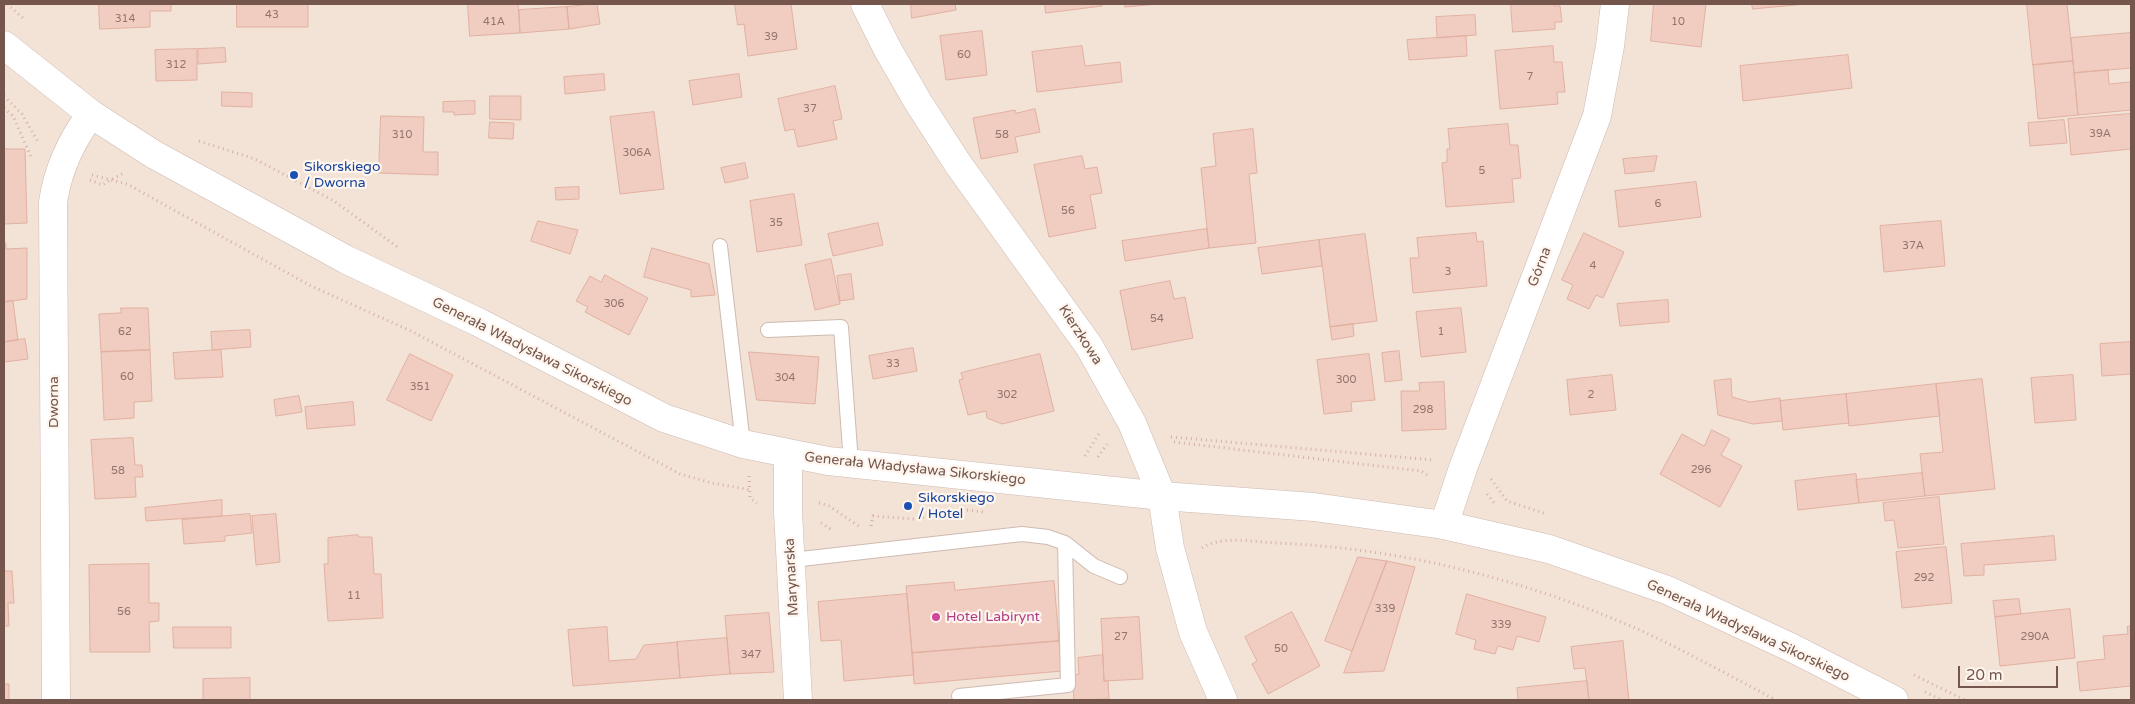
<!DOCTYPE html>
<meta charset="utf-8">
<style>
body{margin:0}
#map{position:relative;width:2135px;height:704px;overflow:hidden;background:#fcf1e8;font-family:"Varela Round",sans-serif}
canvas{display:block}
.frame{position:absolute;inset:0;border:5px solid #75564d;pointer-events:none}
.scale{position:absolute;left:1958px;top:666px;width:100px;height:22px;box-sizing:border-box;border:2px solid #75564d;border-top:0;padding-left:6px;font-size:15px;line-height:18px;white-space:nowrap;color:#75564d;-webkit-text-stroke:4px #fef6ee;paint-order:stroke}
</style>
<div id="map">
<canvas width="2135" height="704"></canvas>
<div class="frame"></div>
<div class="scale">20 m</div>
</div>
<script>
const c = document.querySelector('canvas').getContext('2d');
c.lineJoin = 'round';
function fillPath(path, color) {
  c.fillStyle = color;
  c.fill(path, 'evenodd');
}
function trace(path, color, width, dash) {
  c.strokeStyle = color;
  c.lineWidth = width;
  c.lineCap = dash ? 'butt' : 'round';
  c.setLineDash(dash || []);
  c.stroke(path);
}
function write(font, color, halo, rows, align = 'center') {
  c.font = font + ' "Varela Round",sans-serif';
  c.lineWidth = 4.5;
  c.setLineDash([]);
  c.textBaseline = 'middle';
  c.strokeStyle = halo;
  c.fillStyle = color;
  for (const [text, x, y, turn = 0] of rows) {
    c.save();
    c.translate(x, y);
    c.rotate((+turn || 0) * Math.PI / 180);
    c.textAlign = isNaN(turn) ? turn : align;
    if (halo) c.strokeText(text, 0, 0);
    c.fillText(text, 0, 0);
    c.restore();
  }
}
const residential = new Path2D(`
 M4 4H2131V700H4Z`);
const building = new Path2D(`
 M99 4H171V11H150V27L100 29Z
 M237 4H308V27H237Z
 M468 4H518L520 33 470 36Z
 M597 4 600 24 569 29 567 7Z
 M735 4H791L797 49 748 56 744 24 738 25Z
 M911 4H955L956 10 912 18Z
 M1045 4H1102V6L1046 13Z
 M1125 4H1158L1125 7Z
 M1511 4H1554V6H1560L1562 22H1555V29L1513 32Z
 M1654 4H1706L1701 47 1651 41Z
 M1752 4H1805L1753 9Z
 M2027 4H2067L2073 61 2033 65Z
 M567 7 569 29 520 33 519 10Z
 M1475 15 1476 35 1437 38 1436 17Z
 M982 31 987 75 946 80 940 36Z
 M2131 33V68L2074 73 2071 38Z
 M1466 36 1467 56 1409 60 1407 40Z
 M1082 46 1085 66 1120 62 1122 82 1037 92 1032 52Z
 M1553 46 1554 62H1562L1565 92H1557L1558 104 1500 109 1495 51Z
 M225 48 226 62 198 64V49Z
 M197 49V80L156 81 155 50Z
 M1848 55 1852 88 1743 101 1740 66Z
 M2073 61 2078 115 2038 119 2033 65Z
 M2108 70 2109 84 2131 82V110L2078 115 2074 73Z
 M604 74 605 90 565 94 564 77Z
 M739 74 742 97 693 105 689 81Z
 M835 86 842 119 833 121 837 139 798 147 794 129 785 131 778 99Z
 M222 92 252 93V107L222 106Z
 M490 96H521V120L490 119Z
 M475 101V114L454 115V112H443V102Z
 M1035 109 1040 132 1015 137 1018 152 981 159 973 118 1015 110 1016 113Z
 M654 112 664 189 620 194 610 117Z
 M2131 114V149L2071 155 2068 119Z
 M381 116 424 117 423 152H438V175L379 173Z
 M2064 120 2067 143 2030 146 2028 123Z
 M490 122 514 123 513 139 489 138Z
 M1508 124 1510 145H1518L1521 178 1512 179 1514 202 1446 207 1442 163 1447 162V149H1450L1448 129Z
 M1253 129 1257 173 1249 174 1256 243 1209 248 1201 168 1216 166 1213 134Z
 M4 149H25L27 223 4 224Z
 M1082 156 1085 169 1097 167 1102 193 1090 195 1096 228 1049 237 1034 165Z
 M1657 156 1654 171 1625 174 1623 159Z
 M745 163 748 178 725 183 721 168Z
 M1696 182 1701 217 1619 227 1615 191Z
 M579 187V199L556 200 555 188Z
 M794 194 802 245 757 252 750 201Z
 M538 221 578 230 570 254 531 241Z
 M1941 221 1945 266 1884 272 1880 226Z
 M878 223 883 245 833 256 828 234Z
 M1207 229 1209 248 1125 261 1122 241Z
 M1476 233 1477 242 1483 241 1487 286 1413 293 1410 258H1419L1417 238Z
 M1584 233 1624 252 1603 298 1596 295 1589 309 1567 299 1573 285 1562 280Z
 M1365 234 1377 321 1330 327 1319 240Z
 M1319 240 1322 266 1262 274 1258 248Z
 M4 243H6V249L27 248V299L4 302Z
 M652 248 709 264 715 295 691 297V290L644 277Z
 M831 259 840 304 815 310 805 265Z
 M851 274 854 299 840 301 837 276Z
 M605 275 648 298 629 335 585 312 588 307 576 301 590 276 601 282Z
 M1170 281 1174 299 1185 297 1193 338 1132 350 1120 291Z
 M1668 300 1669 322 1620 326 1617 304Z
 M13 301 18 340 4 342V302Z
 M121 308H148L150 350 101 352 99 314 121 313Z
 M1461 308 1466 352 1421 357 1416 312Z
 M1353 324 1354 336 1332 340 1330 327Z
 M250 330 251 347 212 350 211 332Z
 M25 339 28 359 4 362V342Z
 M2131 342V374L2102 376 2100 344Z
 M913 348 917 371 873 379 869 356Z
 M150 350 152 401 134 402V418L104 420 101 352Z
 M221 350 223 377 175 379 173 353Z
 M1399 351 1402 380 1385 382 1382 353Z
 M749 352 819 357 815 404 757 400Z
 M410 354 453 375 431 421 387 400Z
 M1040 354 1054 411 1002 424 987 418 986 411 968 415 959 380 963 379 961 373Z
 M1369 354 1375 400 1351 402 1352 411 1324 414 1317 360Z
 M1612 375 1616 410 1570 415 1567 380Z
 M2073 375 2076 420 2035 423 2031 378Z
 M1731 379 1732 397 1750 402 1780 398 1782 421 1753 424 1718 415 1714 381Z
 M1982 379 1995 489 1925 496 1920 454 1943 452 1936 384Z
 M1444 382 1446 429 1402 431 1401 391H1420L1419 383Z
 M1936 384 1940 416 1849 426 1846 394Z
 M1846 394 1849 423 1783 430 1780 401Z
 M299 396 302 412 276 416 274 400Z
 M353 402 355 425 307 429 305 407Z
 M1712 430 1730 439 1721 455 1742 466 1720 507 1660 474 1682 434 1704 446Z
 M133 438 135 465H142L143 477H135L136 497 95 499 91 440Z
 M1922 473 1925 496 1859 503 1856 480Z
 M1856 474 1859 503 1798 510 1795 481Z
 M1939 497 1944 544 1898 548 1894 520 1885 521 1883 503Z
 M222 500V516L146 521 145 508Z
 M250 514 252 533 225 536V541L184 544 182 520Z
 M276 514 280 562 256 565 252 516Z
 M358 535 359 537H372L374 574H381L383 618 328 621 324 564H328V538Z
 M2054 536 2056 560 1984 565V575L1964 576 1961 544Z
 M1946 547 1952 603 1902 608 1896 552Z
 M1358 557 1387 561 1352 651 1325 641Z
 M1387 561 1415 567 1384 671 1344 673Z
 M149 564V603H159V621L149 622 150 652H90L89 565Z
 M4 571H12L14 603H8L9 626H4Z
 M1054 581 1059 641 912 653 906 586 954 582 955 590Z
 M907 594 914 675 844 681 841 640 821 641 818 602Z
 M1467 594 1546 617 1539 642 1517 636 1513 650 1498 646 1495 654 1474 649 1476 640 1456 634Z
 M2019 599 2021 614 1995 617 1993 601Z
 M2070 609 2075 658 2000 666 1995 617Z
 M1292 612 1320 666 1268 694 1252 664 1257 661 1245 637Z
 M769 613 774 672 730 674 725 616Z
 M1139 617 1143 679 1104 681 1101 619Z
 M2131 626V686L2080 691 2077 662 2105 659 2103 636 2128 634 2127 627Z
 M173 627H231V648H174Z
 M607 627 609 661 636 659 644 645 677 642 680 678 573 686 568 630Z
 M727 638 730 674 680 678 677 642Z
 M1059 641 1062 671 914 684 912 653Z
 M1623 641 1629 700H1589L1585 668 1574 669 1571 647Z
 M1103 655 1104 681H1108L1109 699 1074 700 1072 675 1079 674 1078 658Z
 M250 678V700H203V679Z
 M1587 681 1589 700H1518L1517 688Z
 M4 684H9V700H4Z`);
const path = new Path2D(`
 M7 4 23 18
 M4 96 22 114 38 142
 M4 108 13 116 32 159
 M199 141 255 159 334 201 399 248
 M92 175 127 184 311 286 411 331 680 474 712 483 751 490
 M90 180 102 185 125 172
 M1171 437 1434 460
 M1174 442 1421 471 1427 475
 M1085 456 1100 432
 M1098 457 1107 444
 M749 476 750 498 757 503
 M1491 479 1507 501 1547 514
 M1487 494 1496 505
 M819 503 829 506 860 527
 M821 523 832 530
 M871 526 873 516 914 519 968 510 983 512
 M1202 548C1221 535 1255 542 1276 543 1402 548 1527 580 1642 631 1687 652 1732 677 1776 700
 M1914 675 1965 700
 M1925 692 1942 700`);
const service = new Path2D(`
 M720 246 743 444
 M768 330 841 327 851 463
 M792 560 1022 534 1048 537 1065 543 1094 566 1120 577
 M959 696 1068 685 1065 543`);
const minor = new Path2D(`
 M865 4 888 50 918 102 958 164 1089 346 1132 423 1162 496 1170 548 1193 632 1223 700
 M788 454V512L798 700
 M1444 525 1463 468 1597 116 1610 46 1615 4
 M56 700 53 202C58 168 71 141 91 114`);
const tertiary = new Path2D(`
 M4 45 91 114 153 154 347 260 478 322 664 418 743 444 828 461 1162 496 1314 507 1444 525 1549 549 1667 590 1790 647 1894 700`);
const markers = [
 [294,175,5,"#1a4fb4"],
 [908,506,5,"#1a4fb4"],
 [936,617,5,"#d1479c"]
];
const numberNames = [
 ["43",272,15],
 ["314",125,19],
 ["41A",494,22],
 ["10",1678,22],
 ["39",771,37],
 ["60",964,55],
 ["312",176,65],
 ["7",1530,77],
 ["37",810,109],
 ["39A",2100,134],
 ["310",402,135],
 ["58",1002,135],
 ["306A",637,153],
 ["5",1482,171],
 ["6",1658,204],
 ["56",1068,211],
 ["35",776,223],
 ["37A",1913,246],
 ["4",1593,266],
 ["3",1448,272],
 ["306",614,304],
 ["54",1157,319],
 ["62",125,332],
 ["1",1441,332],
 ["33",893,364],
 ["60",127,377],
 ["304",785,378],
 ["300",1346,380],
 ["351",420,387],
 ["302",1007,395],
 ["2",1591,395],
 ["298",1423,410],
 ["296",1701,470],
 ["58",118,471],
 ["292",1924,578],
 ["11",354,596],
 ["339",1385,609],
 ["56",124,612],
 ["339",1501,625],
 ["27",1121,637],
 ["290A",2035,637],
 ["50",1281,649],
 ["347",751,655]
];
const transitNames = [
 ["Sikorskiego",304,167],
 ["/ Dworna",304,183],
 ["Sikorskiego",918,498],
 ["/ Hotel",918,514]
];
const streetNames = [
 ["Górna",1540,267,-69],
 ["Kierzkowa",1080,335,57],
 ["Generała Władysława Sikorskiego",532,352,27],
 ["Dworna",54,402,-90],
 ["Generała Władysława Sikorskiego",915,469,6],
 ["Marynarska",792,577,-93],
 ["Generała Władysława Sikorskiego",1748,631,25]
];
const hotelNames = [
 ["Hotel Labirynt",946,617]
];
fillPath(residential, '#f3e2d6');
fillPath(building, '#f0cdc0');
trace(building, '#e2b1a1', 1);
trace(service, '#cfbab1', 16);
trace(minor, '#cfbab1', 29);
trace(tertiary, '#cfbab1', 29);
trace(path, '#d5b0a3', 3, [1, 4]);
trace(service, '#fff', 14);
trace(minor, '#fff', 28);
trace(tertiary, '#fff', 28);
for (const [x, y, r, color] of markers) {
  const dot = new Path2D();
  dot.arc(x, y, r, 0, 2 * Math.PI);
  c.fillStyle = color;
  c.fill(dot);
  trace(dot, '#fef6ee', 2);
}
write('11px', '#94746a', null, numberNames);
write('14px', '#164399', '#fef6ee', transitNames, 'left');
write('14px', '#75564d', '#fef6ee', streetNames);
write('14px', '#b23c85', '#fef6ee', hotelNames, 'left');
</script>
